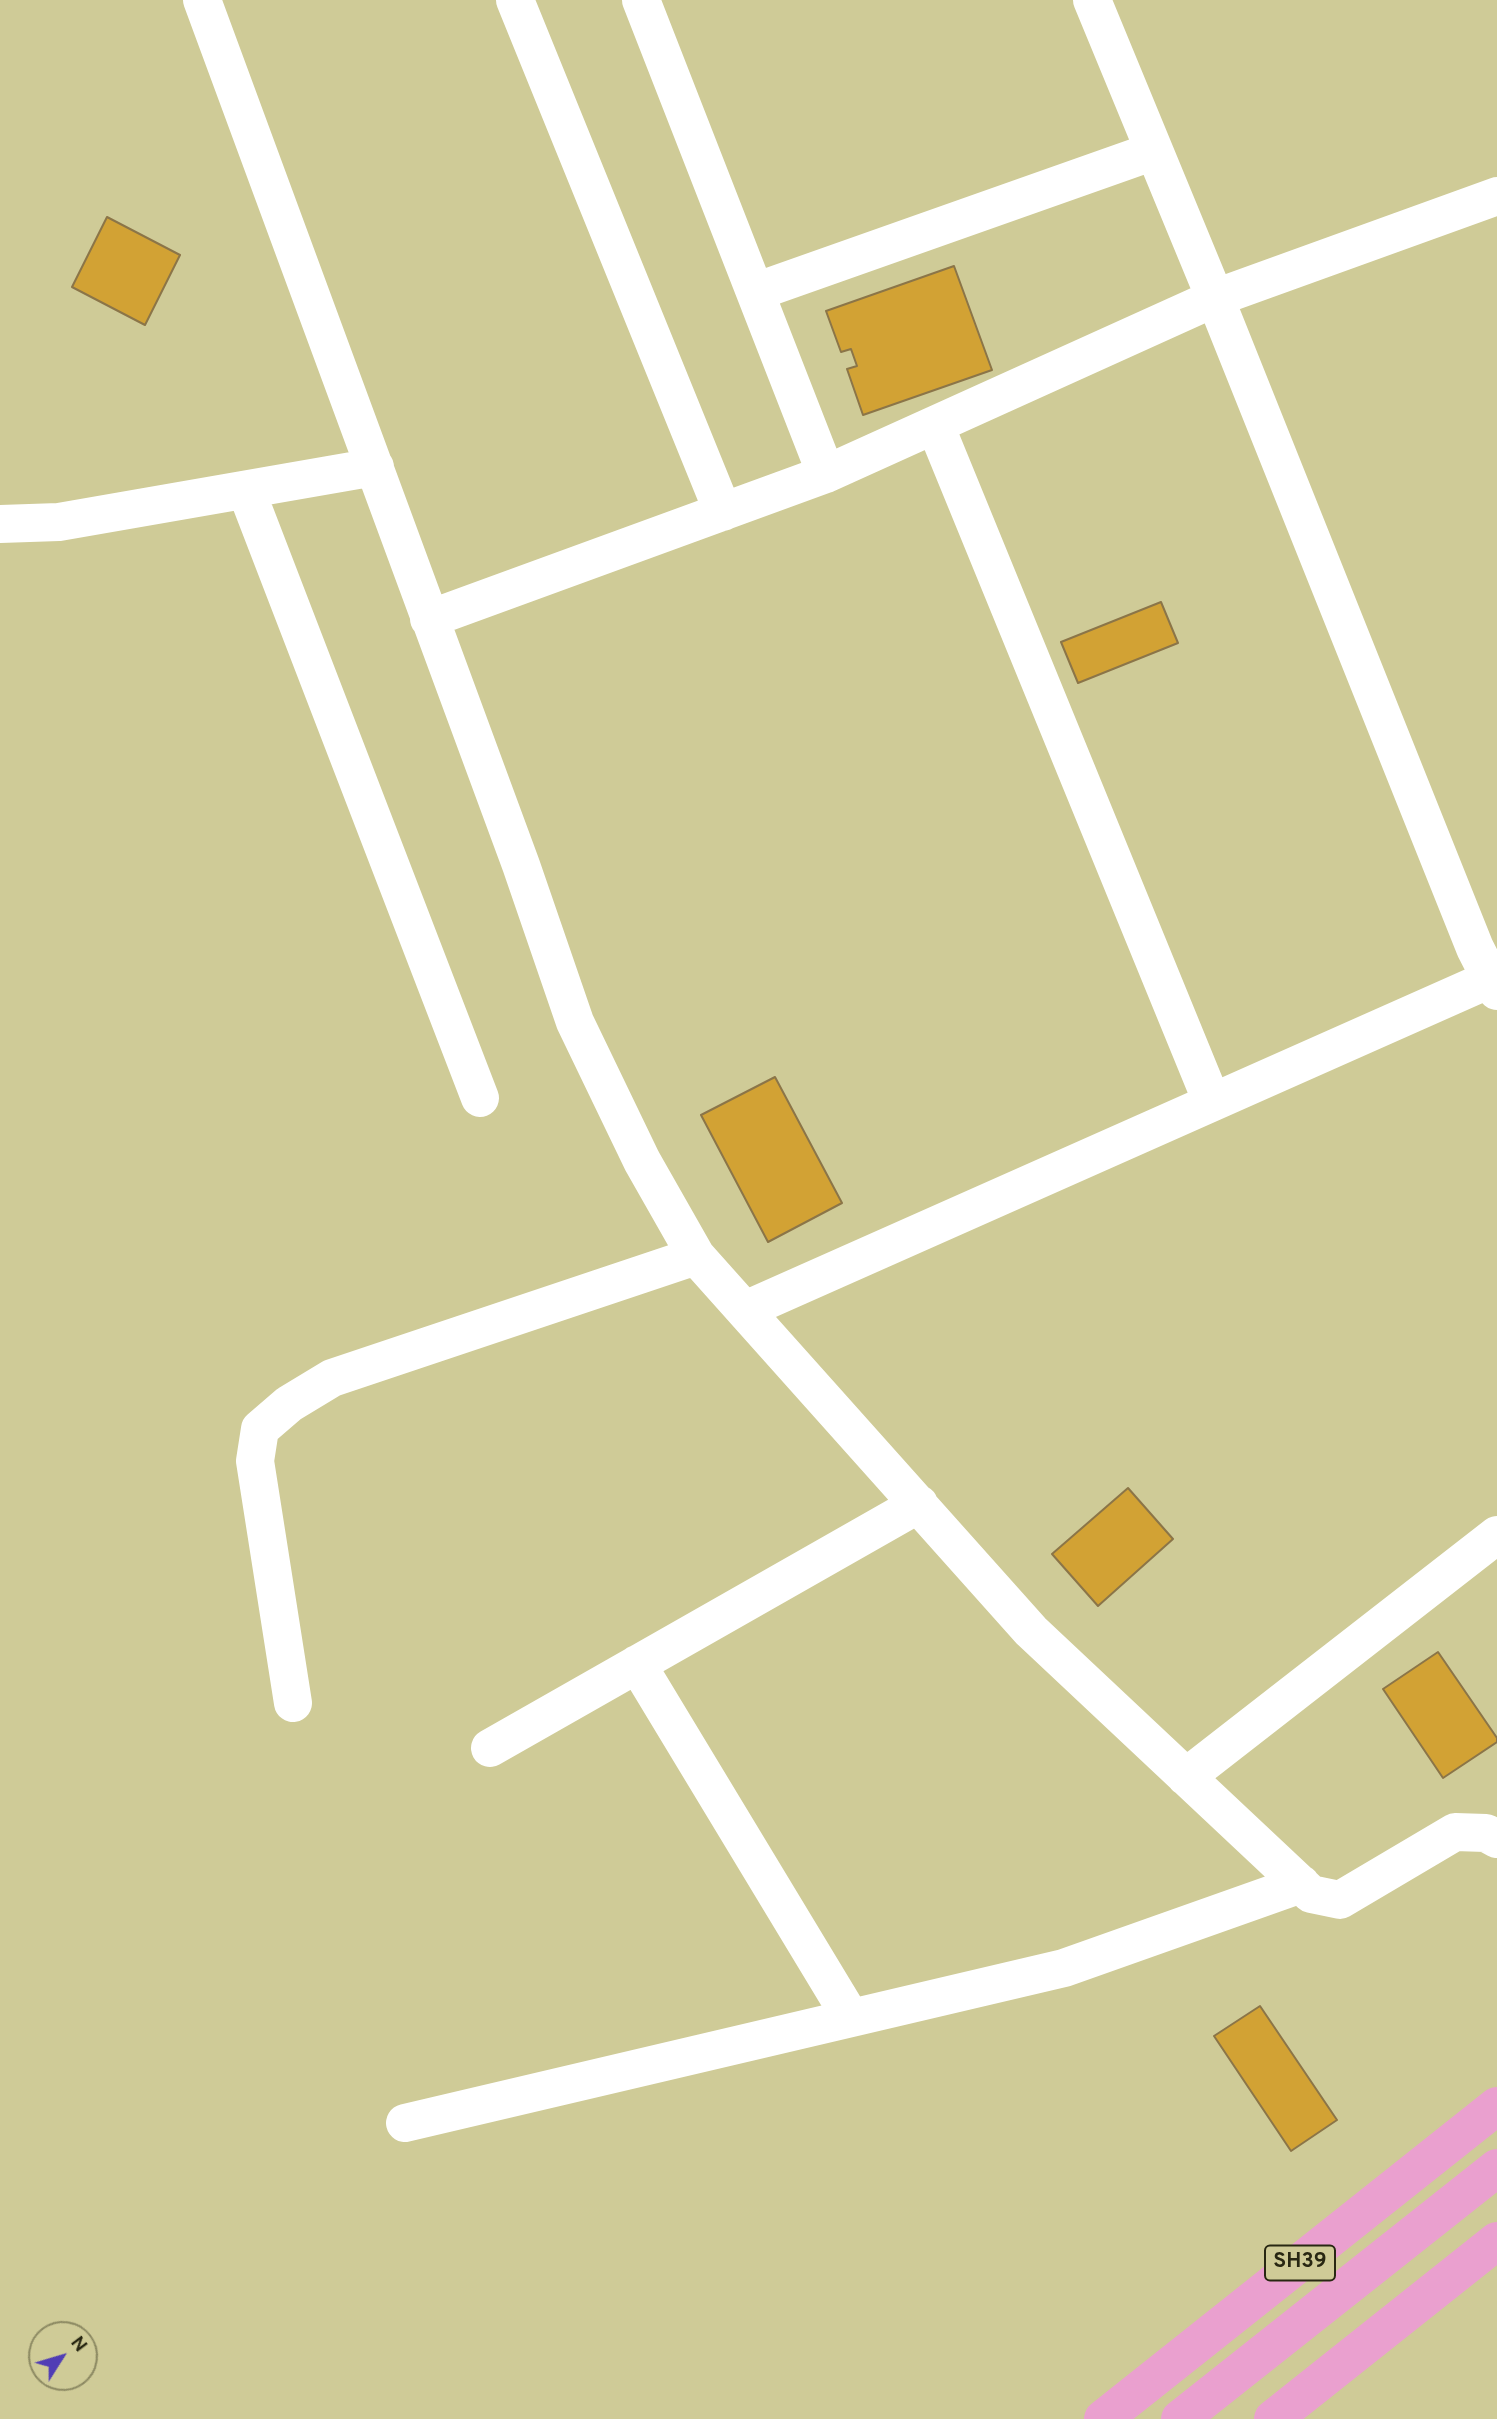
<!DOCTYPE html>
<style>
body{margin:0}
#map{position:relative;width:1497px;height:2419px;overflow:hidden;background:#cfcb97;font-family:Overpass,sans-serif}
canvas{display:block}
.north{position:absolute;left:28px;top:2321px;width:70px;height:70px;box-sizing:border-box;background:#cfcb97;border:2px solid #8c8962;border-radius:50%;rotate:53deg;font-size:19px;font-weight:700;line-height:28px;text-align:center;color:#282712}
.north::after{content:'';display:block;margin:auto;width:24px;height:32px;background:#503db5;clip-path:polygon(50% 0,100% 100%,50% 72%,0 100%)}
</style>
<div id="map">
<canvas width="1497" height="2419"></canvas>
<div class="north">N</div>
</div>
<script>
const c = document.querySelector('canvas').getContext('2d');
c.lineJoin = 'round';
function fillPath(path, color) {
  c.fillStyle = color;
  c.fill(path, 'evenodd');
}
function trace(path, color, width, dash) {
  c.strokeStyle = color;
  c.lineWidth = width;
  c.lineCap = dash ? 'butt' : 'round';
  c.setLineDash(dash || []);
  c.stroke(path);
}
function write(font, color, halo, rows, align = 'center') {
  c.font = font + ' Overpass,sans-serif';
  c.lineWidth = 7;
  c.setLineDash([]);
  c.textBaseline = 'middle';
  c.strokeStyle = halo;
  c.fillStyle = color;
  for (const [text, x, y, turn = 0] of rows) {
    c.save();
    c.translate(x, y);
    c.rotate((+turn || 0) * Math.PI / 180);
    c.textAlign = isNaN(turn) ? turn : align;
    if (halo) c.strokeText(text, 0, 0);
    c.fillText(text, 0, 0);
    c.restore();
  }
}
const building = new Path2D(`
 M107 217 180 255 145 325 72 287Z
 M954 266 992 370 863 415 847 369 857 366 851 349 841 352 826 311Z
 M1161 602 1178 643 1078 683 1061 642Z
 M775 1077 842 1203 768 1242 701 1115Z
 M1128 1488 1173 1539 1098 1606 1052 1554Z
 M1438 1652 1497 1738V1742L1443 1778 1383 1689Z
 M1260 2006 1337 2120 1291 2151 1214 2036Z`);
const street = new Path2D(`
 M202 0 521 865 575 1022 642 1161 696 1256 1031 1631 1311 1894 1340 1900 1455 1832 1486 1833 1497 1839
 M515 0 723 512
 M641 0 826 474
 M1497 196 1215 298 1475 948 1497 991
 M755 292 1154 151
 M935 425 1212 1102
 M246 490 480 1098
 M0 524 59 522 375 467
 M429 619 826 474 1215 298 1092 0
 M745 1310 1490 979
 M637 1664 851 2018
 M293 1703 255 1461 260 1429 289 1404 332 1378 696 1256
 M490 1748 919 1504
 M1186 1777 1497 1535
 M405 2123 1064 1968 1301 1884`);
const primary = new Path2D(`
 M1103 2419 1497 2106
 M1180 2419 1497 2168
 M1273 2419 1497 2241`);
const shields = [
 [1300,2263,70]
];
const shieldNames = [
 ["SH39",1300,2263]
];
fillPath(building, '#d2a234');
trace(building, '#8b7548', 2);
trace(street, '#fff', 38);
trace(primary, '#eaa0cf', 38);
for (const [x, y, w] of shields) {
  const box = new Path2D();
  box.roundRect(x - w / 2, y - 17.5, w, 35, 5);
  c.fillStyle = '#cfcb97';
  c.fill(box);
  trace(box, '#282712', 2);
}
write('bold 21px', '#282712', null, shieldNames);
</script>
